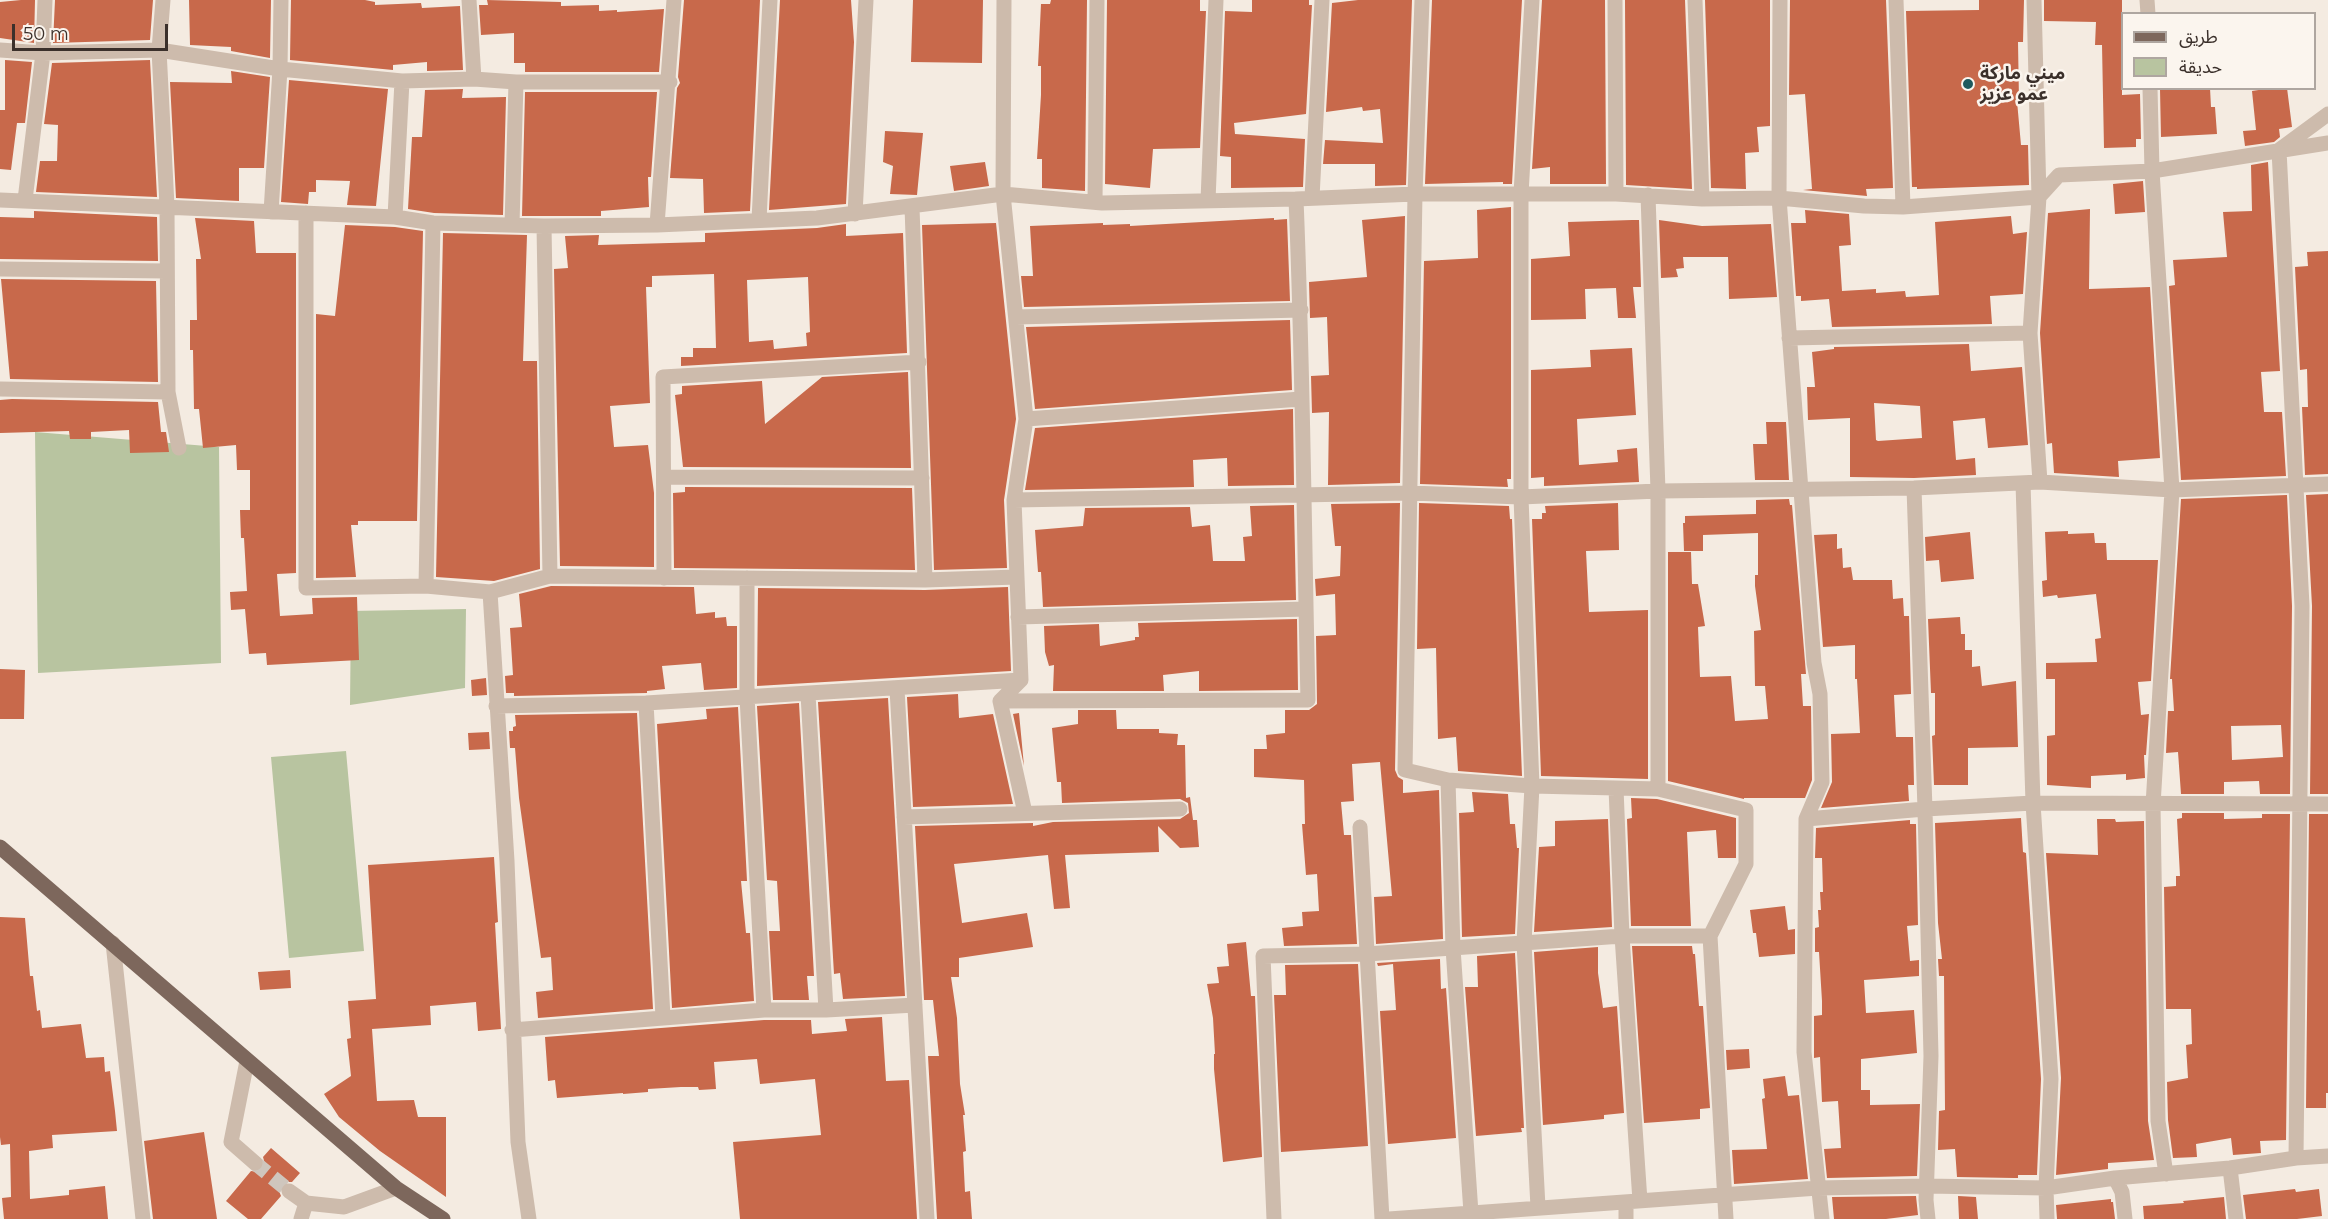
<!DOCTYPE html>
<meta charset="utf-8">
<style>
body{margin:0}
#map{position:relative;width:2328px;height:1219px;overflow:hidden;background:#f4ebe1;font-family:Montserrat,"Noto Sans Arabic",sans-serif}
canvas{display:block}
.legend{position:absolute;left:2121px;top:12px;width:195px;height:78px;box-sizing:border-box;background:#fbf5ee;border:2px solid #aea6a0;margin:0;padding:8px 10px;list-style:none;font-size:18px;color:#3b302b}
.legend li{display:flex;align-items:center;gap:12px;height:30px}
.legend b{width:30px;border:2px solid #aea6a0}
.scale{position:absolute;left:12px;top:24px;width:156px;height:27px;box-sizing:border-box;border:3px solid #3b302b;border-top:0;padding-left:8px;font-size:18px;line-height:21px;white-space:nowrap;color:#3b302b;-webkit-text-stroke:4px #fbf5ee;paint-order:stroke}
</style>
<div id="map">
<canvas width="2328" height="1219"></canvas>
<ul class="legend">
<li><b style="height:8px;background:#7d675c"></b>طريق</li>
<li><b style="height:16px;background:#b8c4a0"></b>حديقة</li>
</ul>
<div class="scale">50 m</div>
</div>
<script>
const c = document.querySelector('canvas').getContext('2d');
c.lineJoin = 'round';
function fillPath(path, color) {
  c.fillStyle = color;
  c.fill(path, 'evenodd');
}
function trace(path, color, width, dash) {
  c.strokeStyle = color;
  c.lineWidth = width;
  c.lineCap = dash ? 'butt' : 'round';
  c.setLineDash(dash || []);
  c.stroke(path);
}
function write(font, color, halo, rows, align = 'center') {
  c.font = font + ' Montserrat,"Noto Sans Arabic",sans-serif';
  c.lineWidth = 5;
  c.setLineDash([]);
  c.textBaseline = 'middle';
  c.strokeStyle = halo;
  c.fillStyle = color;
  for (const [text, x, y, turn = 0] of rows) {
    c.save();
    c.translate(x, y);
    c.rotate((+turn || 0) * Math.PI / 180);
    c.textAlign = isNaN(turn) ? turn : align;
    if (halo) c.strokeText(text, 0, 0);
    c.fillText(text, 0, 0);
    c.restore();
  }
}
const green = new Path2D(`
 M35 432 219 447 221 663 38 673Z
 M466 609 465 688 350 705 351 611Z
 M346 751 364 951 289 958 271 757Z`);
const building = new Path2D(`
 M21 0H35L34 43 0 38V2Z
 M55 0H153L150 40 53 43Z
 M189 0H271L270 58 231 51V47L190 45Z
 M291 0H365L375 2V5L421 3 422 8 460 6 463 70 427 71V62L393 65V70L290 60Z
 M487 0 561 2V6L599 5V11L617 10V12L664 9 659 72H525V63H514V33L481 35 479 5H488Z
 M684 0H760L750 211 704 213 703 179 670 178 677 88 680 83 678 77Z
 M780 0H851L854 42 846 204 769 210Z
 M913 0H983L982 63 911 62Z
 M1051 0H1087L1085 191 1042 188V159H1037L1041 95V66H1038L1041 4H1050Z
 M1107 0H1200V11H1206L1200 148 1153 149 1150 188 1105 184Z
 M1252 0H1309V5H1312L1306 114 1234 123 1235 134 1305 139 1303 187 1231 188V157L1220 156 1225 11 1252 12Z
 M1358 0H1412L1406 185 1375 186V164H1323L1325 140 1383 143 1380 109 1363 111 1362 107 1326 112 1332 3Z
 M1432 0H1522L1512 184H1503V182L1425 184Z
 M1542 0H1605L1606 184H1550V167L1532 169Z
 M1625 0H1685L1692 189 1626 185Z
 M1705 0H1770V126L1757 127 1759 152 1745 153 1746 189 1711 188Z
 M1790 0H1886L1893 188 1866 189 1867 196 1803 190 1812 189 1805 94 1789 95Z
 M1979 0H2024L2023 42H2018L2019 101H2017L2021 145H2028L2029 185 1917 189V187H1912L1906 11 1979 10Z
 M2044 0H2122V95L2140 94 2141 139H2136V147L2104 148 2102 45H2095L2096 22 2044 21Z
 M5 60 32 62 25 123H17L11 170 0 169V110H5Z
 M150 60 157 197 36 192 40 161H57L58 125 44 124 52 63Z
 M231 71 270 77 264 168H239V201L176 198 170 82 232 83Z
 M289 80 388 89 376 206 347 205 350 181 316 180V192H309L308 204 281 202Z
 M2210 88 2211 107H2215L2217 134 2161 137 2160 89Z
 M2272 88H2287L2292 127 2279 129 2280 137 2274 142 2245 146 2243 131 2256 130 2252 91Z
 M463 89 462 98 506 97 503 215 434 213 408 209 412 137H422L425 90Z
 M525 92H657L651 177H648L649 207 601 211V216H522Z
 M885 131 923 133 917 195 890 194 893 166 883 162Z
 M985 162 989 186 954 191 950 166Z
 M2268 162 2280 371 2261 372 2264 412H2282L2286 476 2181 480 2169 286 2175 285 2173 260 2227 257 2223 212 2252 211 2251 165Z
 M2143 181 2145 212 2115 214 2113 184Z
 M1511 207V479H1507L1508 487 1420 484 1424 261 1478 258 1477 210Z
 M2090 209 2089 289 2150 287 2160 458 2118 461 2119 477 2054 473 2052 443 2047 444 2040 333 2048 213Z
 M1805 210 1849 214 1851 245 1839 246 1842 291 1876 289V293L1905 291 1906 297 1939 295 1935 222 2011 216 2013 234 2027 232 2023 294 1990 296 1992 324 1832 327 1829 299 1801 301V296H1796L1791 223H1806Z
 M34 211 157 217 158 261 0 259V217L34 218Z
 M1405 216 1400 483 1328 485 1329 412 1312 413 1311 376 1329 375 1327 317 1310 318 1309 282 1367 277 1362 220Z
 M195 218 254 221 256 253H296V573L277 574 280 616 313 614 312 598 357 597 359 660 267 665 266 653 249 654 245 609 231 610 230 592 247 591 244 538H241L240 510H250V470H237L236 445 203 448 199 409H194L193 350H190V320H197L196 259H201Z
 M1274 218V220L1287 219 1290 301 1024 307 1021 276H1033L1030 226 1103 223V225L1130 224V226Z
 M1632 220H1639L1641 287H1633L1636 318H1618L1616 288 1585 289 1586 319 1531 320V259L1570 256 1568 222Z
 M1659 220 1702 226 1771 224 1777 297 1729 299 1728 257H1683L1684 268 1676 269 1678 277 1661 278Z
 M996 223 1016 419 1004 500 1007 568 934 570 922 225Z
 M846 224V236L903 233 907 353 681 366V357H693V348H716L714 274 652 276V287H646L650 403 610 406 614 447 648 445 654 493V567L560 566 554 269 568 268 565 236 599 235 598 245 705 242V233L817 228ZM808 277 810 332 806 333 807 346 774 349 773 340 749 342 747 280Z
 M345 225 395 227 423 231 417 521H358V525H351L356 577 316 578V314L335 316Z
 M443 233 527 235 523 361H537L540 569 494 581 436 577Z
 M2328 251V474L2305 475 2302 407H2308L2307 369 2300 370 2295 267 2308 266 2307 252Z
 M1 279 156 281 158 382 10 379Z
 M1290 320 1292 390 1035 409 1026 327Z
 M1969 344 1971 371 2022 367 2028 445 1988 448 1985 418 1953 421 1956 460 1975 458 1976 475 1914 478 1850 477V418L1808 420 1807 387H1815L1812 352 1834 349V347ZM1874 403 1920 406 1922 438 1878 441 1876 440Z
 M1632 348 1636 415 1577 419 1579 465 1618 462 1617 450 1637 448 1639 482 1544 486V477L1531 478V370L1591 367 1590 350Z
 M908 372 911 468 683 467 675 395 682 394V386L762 381 765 424 822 377Z
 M12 399 158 402 161 432H166L169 452 130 453 129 430 91 432V439H70L69 431 0 433V400Z
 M1293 409 1294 485 1228 486 1227 458 1193 460 1194 487 1025 490 1035 428Z
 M1766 422H1786L1789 480H1755L1753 444H1767Z
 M685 487 912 488 915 570 674 568 673 493 685 492Z
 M2328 494V794H2310L2312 606 2306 495Z
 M2287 495 2292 606 2290 794H2260L2259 781 2224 782V794H2181L2178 752 2166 753 2168 711H2174L2172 679H2170L2181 499ZM2281 725 2283 757 2232 760 2231 726Z
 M1789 499 1790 505H1792L1806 674H1801L1803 706H1811L1812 780 1805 798H1744V799L1668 781V552H1691L1692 584H1698L1705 626 1698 627 1700 677 1731 676 1735 721 1768 719 1765 686H1755L1754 631 1761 630 1755 586V575H1758V533L1703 535V551H1684L1683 523H1685V516L1756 514V500Z
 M1400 503 1395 770 1398 777 1403 780V793L1439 790 1443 939 1376 944 1374 897 1392 896 1380 762 1352 764 1354 801 1341 802 1344 835H1351L1357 944 1284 946 1282 928 1303 926 1302 912 1319 911 1317 874 1306 875 1302 824H1305L1304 780 1254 777V749H1267L1266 735 1285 733V710H1309L1317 704 1316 636 1336 635 1335 594 1316 596 1315 579 1340 576 1341 546H1335L1331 504Z
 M1419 503 1509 506 1510 519H1512L1522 776 1458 771 1456 737 1438 739 1436 648 1417 649Z
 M1618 503 1619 550 1586 551 1589 612 1648 610V779L1541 776 1532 519H1542V513H1546L1545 506Z
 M1294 505 1296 600 1043 607 1041 572H1038L1035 530 1083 526 1085 508 1190 507 1192 527 1210 525 1213 561H1245L1243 537 1252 536 1250 506Z
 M2068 531V534L2094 533 2095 543H2106L2107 560H2158L2151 681 2138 682 2141 715 2149 714 2146 755H2144L2145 778 2126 780V774L2091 776V788L2047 785V736L2055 735V679H2046V663L2097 662 2095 639 2101 638 2096 594 2058 598 2057 595 2043 597 2042 581 2047 580 2045 532Z
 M1970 532 1974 579 1941 582 1939 560 1926 561 1925 537Z
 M1837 534V549L1842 548 1843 568 1851 567 1853 580H1892L1893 599 1903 598 1904 616H1909L1911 694 1894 695 1896 737H1913L1914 785H1908L1909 801 1821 808 1832 782 1831 734 1860 733 1857 679H1855V645L1823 647 1814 535Z
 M551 586 694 587 696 614 715 612V618L726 617 727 626H737V688L704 690 701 663 662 666 665 689 647 691V693L514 696V693H506L505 676 513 675 510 628 522 627 519 594Z
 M1008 587 1011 671 757 686 758 588 925 590Z
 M1960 617 1961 634H1965V650H1972V667L1980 666 1982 686 2016 681 2018 747 1968 748V785H1934L1932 736 1935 735V693H1931L1928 619Z
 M1297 619 1298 690 1199 691V671L1163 675 1164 691H1053L1054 665 1049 666 1045 652 1044 626 1099 624 1100 646 1135 640V637H1139L1138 623Z
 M0 669 25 670 24 719H0Z
 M486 678 487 695 472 696 471 680Z
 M958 694 959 718 993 714 1013 804 913 807 907 697Z
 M888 698 905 996 843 999 840 973 834 974 818 702Z
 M799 703 814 976H807L809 1000H773L769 931H780L779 915 777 881 767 880 757 706Z
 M738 707 747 881H741L746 933H750L754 1001 672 1008 657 724 707 719 706 709Z
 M1078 710H1116L1117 729H1159V733L1178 734 1177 745H1185L1186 798 1190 797 1193 820H1197L1199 847 1180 848 1158 826 1159 852 1065 855 1070 908 1054 909 1048 855 954 864 962 923 1027 913 1033 947 959 958V977H951L957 1018 960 1084 965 1115H963L966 1151 963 1152 965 1192 970 1191 972 1219H937L928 1056H939L933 1000H924L915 826 1033 823V826L1053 822 1180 819 1189 813 1188 803 1180 799 1062 803 1061 782H1057L1052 728 1078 724Z
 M637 713 653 1009 538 1018 536 992 553 990 551 957 541 958 519 798 515 748H510L509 731H513V727L516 726 515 715Z
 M1019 713 1024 766 1013 714Z
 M489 732 490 749 469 750 468 733Z
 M1472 792 1508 794 1510 824H1515L1517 848H1519L1515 934 1462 937 1459 813 1474 812Z
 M1631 798 1657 799 1736 818V858H1718L1716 830 1687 832 1691 926H1631L1627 819 1632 818Z
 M2182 813H2224V819L2262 818V814H2290L2286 1140 2260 1141 2261 1153 2233 1155 2231 1138 2196 1144 2197 1157 2173 1158 2168 1120 2167 1082 2188 1078 2186 1045 2192 1044 2191 1009H2166L2164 887 2176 886V876H2180L2177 819 2182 818Z
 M2309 814H2328V1093H2326V1108H2306Z
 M2021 818 2023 852 2026 853 2041 1079 2037 1175H2018V1178H2014L1957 1177 1955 1149 1938 1150 1939 1111 1945 1110 1944 976H1939L1938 959H1942L1938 923 1935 823Z
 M1608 819 1612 927 1534 932 1539 847 1555 846V821Z
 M2097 819H2115L2116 822 2144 821 2148 1121 2154 1160 2108 1163V1169L2056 1175 2061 1078 2046 853 2098 855Z
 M1910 820V824H1916L1918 925 1907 926 1910 961 1919 960V976L1864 980 1866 1013 1914 1010 1917 1053 1861 1059V1090H1870V1105L1920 1104 1917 1176 1827 1178 1824 1149 1841 1148 1838 1101 1822 1102 1820 1057 1814 1058V1016L1822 1015V1001L1819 952H1815V928L1819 927 1818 910H1821L1820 892H1823L1822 858H1815L1816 828Z
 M494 857 498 922 495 923 501 1029 478 1031 476 1002 430 1006 431 1025 372 1029 377 1101 414 1100 418 1117H446V1197L380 1151 339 1117 324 1094 351 1076 347 1039 351 1038 348 1001 376 999 368 865Z
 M1785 906 1788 930 1795 929V954L1759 957 1756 933H1753L1750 910Z
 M0 917 25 918 30 976H33L37 1011 40 1010 42 1028 81 1024 86 1058 104 1057 105 1072 110 1071 115 1111 117 1131 52 1135 53 1148 29 1151 30 1199 69 1195V1190L105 1186 108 1219H4L2 1198 11 1197 10 1144 1 1145 0 1137Z
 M1246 942 1251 996H1255L1262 1157 1223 1162 1214 1069V1054H1215L1213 1018 1207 984 1219 983 1217 967 1229 966 1227 944Z
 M1632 946H1692L1693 954H1695L1699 1006H1703L1710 1108 1700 1109V1119L1644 1123Z
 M1598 947V973L1603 1008 1617 1006 1624 1113 1604 1115V1119L1543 1125 1534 952Z
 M1515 953 1524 1128H1521L1522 1132 1476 1136 1465 987H1478L1477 956Z
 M1440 959 1441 989 1446 988 1456 1138 1388 1144 1380 1011 1396 1010 1393 964 1378 966 1377 963Z
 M1358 964 1368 1146 1281 1152 1274 995H1286L1285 965Z
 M290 970 291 988 260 990 258 972Z
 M882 1017 886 1081 909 1080 917 1219H740L733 1142 821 1135 815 1079 760 1084 757 1059 714 1062 716 1089 699 1090 698 1087H681L648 1089V1092L623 1094V1093L557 1098 555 1080 548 1081 545 1037 764 1020H811L812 1034 847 1031 845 1019Z
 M1749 1049 1750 1068 1727 1070 1726 1050Z
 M1785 1076 1788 1096 1799 1095 1808 1179 1734 1184 1732 1150 1767 1149 1762 1099 1765 1098 1763 1079Z
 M204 1132 217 1219H153L144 1141Z
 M271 1148 300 1173 292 1182H285L281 1185 279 1191 281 1196 261 1219H248L226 1201 251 1171 258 1172 263 1169 265 1164 263 1157Z
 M2295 1189 2296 1192 2319 1189 2322 1216 2297 1219H2246L2243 1195Z
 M1916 1196 1918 1215 1886 1219H1834L1832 1197Z
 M1958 1196 1976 1197 1978 1219H1959Z
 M2224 1197 2226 1219H2144L2143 1206 2184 1203 2183 1201Z
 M2111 1199V1202H2113L2115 1219H2057L2056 1205Z`);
const minorTunnel = new Path2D(`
 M255 1163 289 1191`);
const minor = new Path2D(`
 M163 0 159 50 167 206 168 392 179 448
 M469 0 474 79
 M1004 0 1003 194 1026 419 1014 500 1021 680 1000 701 1025 813
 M1422 0 1415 194 1405 770 1448 780 1532 786 1524 943 1538 1207
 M1532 0 1521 194V497L1532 786 1658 789 1746 810V864L1710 936 1726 1219
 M1615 0 1616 194
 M1695 0 1702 199
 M1780 0 1779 198 1814 663 1820 694 1822 782 1806 819 1804 1052 1822 1219
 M1896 0 1903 207
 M2034 0 2039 197 2030 333 2040 482
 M2147 0 2148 14
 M0 50 43 53 159 50 280 69 402 81 474 79 516 82H670
 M2150 88 2152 171 2172 490 2153 805 2158 1121 2166 1174
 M1648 195 1658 491V789
 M1312 198 1322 0
 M0 200 395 217 433 223 544 226 657 225 817 218 1003 194 1102 203 1296 199 1415 194H1616L1702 199 1779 198 1864 206 1903 207 2039 197 2059 175 2152 171 2328 143
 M25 200 43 53 45 0
 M1208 201 1216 0
 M1095 202 1097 0
 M912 207 925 580
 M271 212 280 69 281 0
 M306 213V588L426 586 490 592 550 576 925 580 1017 577
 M855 214 866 0
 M395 217 402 81
 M759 220 770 0
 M512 225 516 82
 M657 225 674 0
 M544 226 550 576
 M0 269 166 271
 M1016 317 1301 310
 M1789 338 2030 333
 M0 389 168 392
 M1026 419 1301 399
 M664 477 922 478
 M2023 483 2033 803 2051 1079 2046 1188 2047 1219
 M1914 488 1925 809 1931 1056 1926 1200 1928 1219
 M1014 500 1410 493 1521 497 1658 491 1914 488 2040 482 2172 490 2328 484
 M664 578 663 377 919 362
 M747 578V697L764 1010
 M426 586 433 223
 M490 592 507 861 518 1142 529 1219
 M1018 617 1306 609
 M897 689 927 1219
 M808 694 826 1010
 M1000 701 1308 700C1304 533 1303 366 1296 199
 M646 703 663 1017
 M496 706 646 703 1021 680
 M1448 780 1453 948 1471 1213
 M1616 788 1622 936 1640 1201
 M904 817 1180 809
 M1806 819 1925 809 2033 803 2328 804
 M1360 827 1382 1219
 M113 943 143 1219
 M512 1030 764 1010H826L915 1005
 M247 1061 231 1142 255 1163
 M2296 1158 2302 606 2279 150 2328 114
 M2230 1168 2236 1219
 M2115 1178 2122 1192 2125 1219
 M289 1191 306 1203 344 1207 396 1188
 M1626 1202V1219
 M301 1219 306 1203
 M1274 1219 1263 956 1367 954 1622 936H1710
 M1389 1219 1818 1188 1926 1186 2046 1188 2115 1178 2230 1168 2296 1158 2328 1156`);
const major = new Path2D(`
 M0 847 396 1188 443 1219`);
const markers = [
 [1968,84,6,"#1f5a5e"]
];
const poiNames = [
 ["ميني ماركة",1980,74],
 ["عمو عزيز",1980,95]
];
fillPath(green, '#b8c4a0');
fillPath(building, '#c8694b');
trace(minorTunnel, '#cfc6bd', 15, [15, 8]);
trace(minor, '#cdbbac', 15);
trace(major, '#7d675c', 15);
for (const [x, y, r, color] of markers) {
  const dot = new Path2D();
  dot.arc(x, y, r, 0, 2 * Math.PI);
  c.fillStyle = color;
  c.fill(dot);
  trace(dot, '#fbf5ee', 2);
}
write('bold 18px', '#3b302b', '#fbf5ee', poiNames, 'left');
</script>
